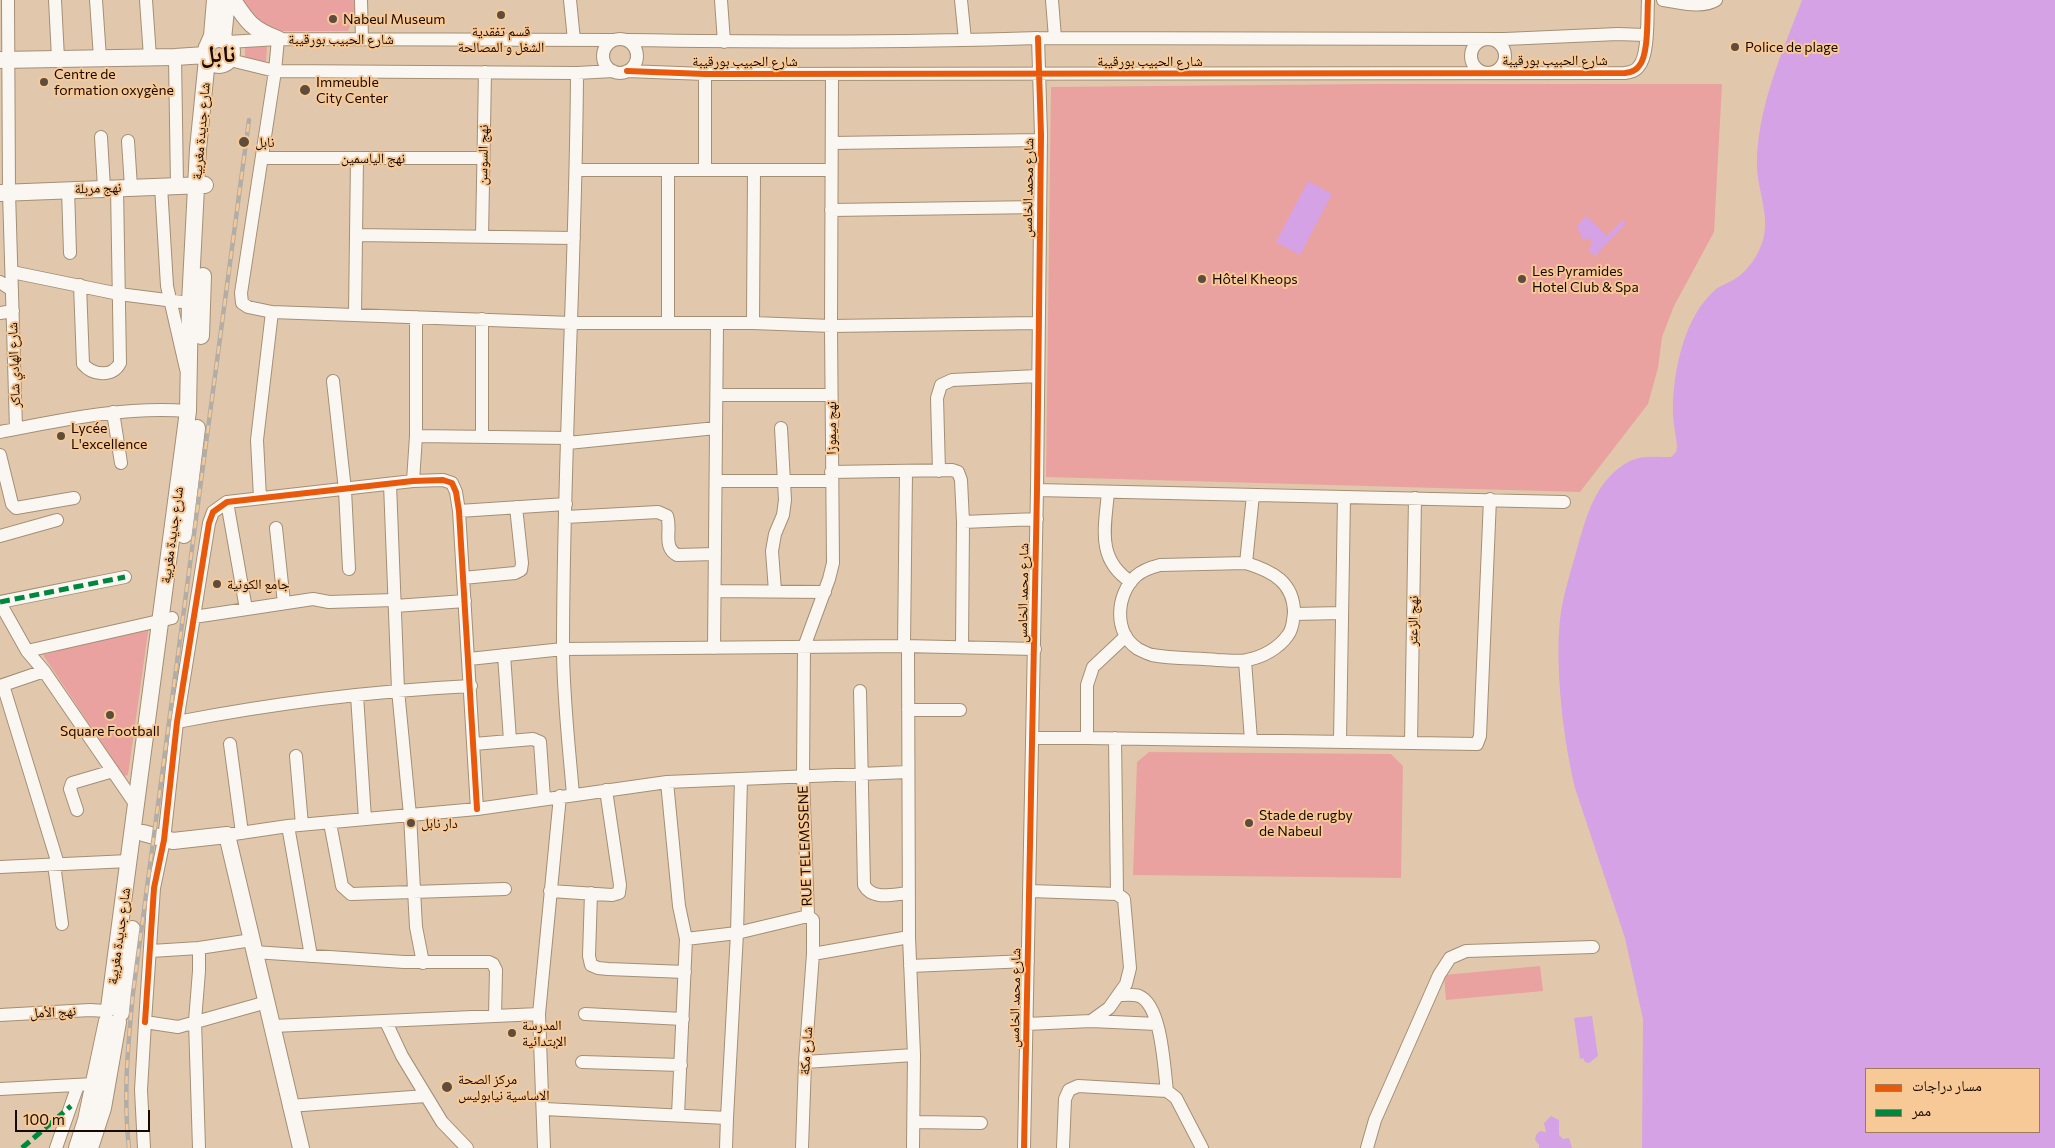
<!DOCTYPE html>
<meta charset="utf-8">
<style>
body{margin:0}
#map{position:relative;width:2055px;height:1148px;overflow:hidden;background:#e1c8ac;font-family:Commissioner,"Noto Naskh Arabic",sans-serif}
canvas{display:block}
.legend{position:absolute;left:1865px;top:1068px;width:175px;height:65px;box-sizing:border-box;background:#f7c996;border:1px solid #9e7c5a;margin:0;padding:6px 9px;list-style:none;font-size:15px;color:#180900}
.legend li{display:flex;align-items:center;gap:10px;height:25px}
.legend b{width:25px;border:1px solid #9e7c5a}
.scale{position:absolute;left:15px;top:1110px;width:135px;height:22px;box-sizing:border-box;border:2px solid #180900;border-top:0;padding-left:6px;font-size:15px;line-height:18px;white-space:nowrap;color:#180900;-webkit-text-stroke:4px #f7c996;paint-order:stroke}
</style>
<div id="map">
<canvas width="2055" height="1148"></canvas>
<ul class="legend">
<li><b style="height:6px;background:#e8590c"></b>مسار دراجات</li>
<li><b style="height:6px;background:#00873e"></b>ممر</li>
</ul>
<div class="scale">100 m</div>
</div>
<script>
const c = document.querySelector('canvas').getContext('2d');
c.lineJoin = 'round';
function fillPath(path, color) {
  c.fillStyle = color;
  c.fill(path, 'evenodd');
}
function trace(path, color, width, dash) {
  c.strokeStyle = color;
  c.lineWidth = width;
  c.lineCap = dash ? 'butt' : 'round';
  c.setLineDash(dash || []);
  c.stroke(path);
}
function write(font, color, halo, rows, align = 'center') {
  c.font = font + ' Commissioner,"Noto Naskh Arabic",sans-serif';
  c.lineWidth = 4;
  c.setLineDash([]);
  c.textBaseline = 'middle';
  c.strokeStyle = halo;
  c.fillStyle = color;
  for (const [text, x, y, turn = 0] of rows) {
    c.save();
    c.translate(x, y);
    c.rotate((+turn || 0) * Math.PI / 180);
    c.textAlign = isNaN(turn) ? turn : align;
    if (halo) c.strokeText(text, 0, 0);
    c.fillText(text, 0, 0);
    c.restore();
  }
}
const green = new Path2D(`
 M241 0H355V14L348 31H276L253 17Z
 M265 45 267 47 266 62 245 61V47Z
 M1373 84H1722L1714 232 1674 306 1662 337 1658 368 1648 404 1580 492 1046 477 1051 87Z
 M149 625 128 775 124 776 43 655Z
 M1149 752 1391 754 1403 766 1401 878 1133 875 1137 762Z
 M1540 966 1543 991 1446 1000 1444 975Z`);
const water = new Path2D(`
 M1802 0H2055V1148H1642L1643 1019 1625 938 1575 788C1563 738 1555 669 1560 619 1563 595 1571 571 1577 549 1587 514 1596 479 1630 461 1642 455 1658 457 1671 457L1676 452 1677 447C1676 434 1672 419 1673 405 1674 368 1685 316 1715 290 1721 285 1728 283 1735 279 1748 271 1759 254 1763 240 1770 216 1758 191 1757 168 1756 109 1782 54 1802 0ZM1866 1069H2039V1132H1866Z
 M1308 181 1332 194 1300 255 1276 242Z
 M1586 216 1607 236 1623 220 1626 223 1595 256 1589 251 1592 241 1588 238 1583 240 1577 226Z
 M1592 1016 1598 1056 1589 1063 1585 1062 1583 1058 1580 1059 1574 1018Z
 M1551 1116 1559 1120V1135L1563 1139 1569 1138 1572 1148H1539V1145L1535 1140 1536 1135 1540 1131 1546 1132 1544 1123Z`);
const minor = new Path2D(`
 M8 0 9 192 16 429
 M55 0 58 58
 M96 0 100 58
 M146 0 150 57
 M361 0 362 39
 M570 0 574 40
 M721 0 724 42
 M961 0 965 40
 M1052 0 1055 38
 M1663 0C1678 2 1702 9 1716 0
 M278 39 275 71 241 293 242 303 248 307 272 312 571 323H753L831 326 1039 323
 M603 56a17 17 0 1 1 34 0a17 17 0 1 1-34 0Z
 M1471 56a17 17 0 1 1 34 0a17 17 0 1 1-34 0Z
 M627 40C764 42 901 43 1038 38L1505 39 1618 34 1645 35
 M228 42 278 39 614 40
 M175 57 177 186
 M230 60 275 71 577 73 613 71
 M627 71 705 74 1625 73C1631 72 1636 71 1639 66 1649 55 1647 16 1648 0
 M101 137 104 188
 M128 141 131 187
 M832 143 1041 140
 M262 158H483
 M576 170H831
 M705 170V74
 M161 186 167 286 186 369
 M68 189 70 253
 M831 210 1040 207
 M356 235 574 238
 M482 237 485 72
 M12 272 119 294 190 303
 M0 282 12 290
 M80 285 83 364C92 375 112 378 120 363L117 188
 M0 313 13 311
 M355 314 357 158
 M482 319V436
 M668 323V170
 M753 323 754 171
 M333 381 345 490 349 569
 M717 395H831
 M113 412 121 463
 M0 432C62 420 125 406 188 411
 M416 436 568 438
 M568 443 716 428
 M0 455 12 504 16 508 74 498
 M939 471 937 398 941 385 952 380 1038 376
 M831 472 952 470 958 472 961 480 963 522 1037 519
 M413 481 416 436V317
 M716 481H831
 M390 484 398 690 410 815 416 927 423 963
 M1037 490 1564 502
 M1108 492C1105 528 1096 559 1131 582
 M260 498 257 440 272 312
 M227 502 246 609
 M459 511 566 504
 M566 517 658 512 667 516C672 529 662 547 677 555L715 554
 M276 528 284 603
 M0 536 57 520
 M1246 563C1272 571 1294 582 1294 613 1293 620 1293 629 1288 635 1279 648 1263 657 1247 660 1238 662 1226 660 1217 660 1196 658 1173 659 1152 655 1148 654 1142 651 1138 649 1113 633 1116 594 1136 576 1143 570 1152 567 1160 565Z
 M1246 563 1253 495
 M463 578 515 573 521 570 522 563 516 507
 M715 591 825 592
 M775 591 772 551 775 534 783 515 785 500 781 428
 M0 602 125 577
 M0 603 27 651 44 671 136 805
 M395 606 465 601
 M1294 614 1342 613
 M194 617 313 599 329 602 394 600
 M904 646 906 472
 M908 646 909 937 914 1055 913 1148
 M962 647 963 522
 M714 648 717 324
 M27 651 172 618
 M504 655 510 740
 M469 659 563 649 904 646 1035 649
 M1245 661 1251 740
 M3 685 58 864
 M0 686 44 671
 M860 691 864 885C873 901 893 894 909 893
 M357 695 365 819
 M908 710H960
 M177 722C275 703 371 691 471 686
 M1033 738H1087L1477 744 1480 736 1490 499
 M1087 738V685L1093 667 1126 636
 M1115 738 1117 894
 M1340 741 1344 497
 M1411 743 1415 498
 M230 744 242 833
 M474 744 533 739 540 742 544 799
 M296 756 302 825
 M667 782 679 906 686 939 678 1115
 M573 795C569 746 563 696 563 648 563 456 576 265 577 73
 M77 810 70 789 72 783 113 771
 M330 823 342 886 351 894 505 889
 M288 826 311 956
 M227 835 288 826 477 809 667 782 908 772
 M54 864 62 924
 M0 867 129 861
 M550 891 612 895 619 893 620 885 606 790
 M591 893 589 956 591 965 598 968 608 969 685 972
 M808 916 803 777 804 647 829 579 833 563 831 326 832 74
 M686 939 737 933 808 916 813 920V954L909 937
 M151 951 199 948
 M254 952 404 962H489L493 964 496 970 495 1016
 M910 966 1028 961
 M1119 995C1125 995 1133 994 1139 996 1162 1005 1164 1069 1167 1091
 M585 1014 683 1019
 M0 1015 90 1010 106 1011
 M1091 1021 1157 1024
 M145 1022 154 888 164 840 177 722 209 523 213 512 227 502 413 481 443 480 452 483 456 492 459 511 477 809
 M386 1022 402 1056 442 1122 467 1148
 M1027 1024 1091 1021 1109 1008 1126 984 1130 968 1124 899 1117 894 1030 891
 M273 1026 539 1014
 M582 1062 681 1065
 M805 1062 914 1055
 M0 1089 94 1084
 M289 1106 426 1096
 M544 1109 727 1118 737 933 741 779
 M914 1122 981 1123
 M56 1148 78 1085
 M144 1148 141 1090 145 1022 178 1027 267 1002
 M199 1148 195 1021 199 971V948L252 940
 M544 1148 539 1014 560 796
 M726 1148 727 1118
 M802 1148 805 1062 813 954
 M1024 1148 1037 490 1041 135 1038 38
 M1063 1148 1065 1099 1069 1090 1078 1086 1167 1091 1176 1098 1202 1148
 M1367 1148 1375 1120 1439 975 1450 958 1466 951 1593 947`);
const major = new Path2D(`
 M233 0C247 22 253 30 278 39
 M206 52a13 13 0 1 1 26 0a13 13 0 1 1-26 0Z
 M223 39 227 0
 M208 45 212 36 215 0
 M0 60 175 57 206 55
 M0 193 205 185
 M201 336 203 276
 M184 535 197 428
 M143 833 173 841 227 835 301 1148
 M109 1008 188 411 190 303 198 149 207 59
 M121 1013 132 929
 M77 1148 86 1120 107 1021
 M90 1148 103 1108 118 1022`);
const rail = new Path2D(`
 M129 1148C123 1096 128 1045 133 993L249 120`);
const quiet = new Path2D(`
 M0 602 125 577
 M22 1148 71 1106`);
const cycleway = new Path2D(`
 M627 71 705 74 1625 73C1631 72 1636 71 1639 66 1649 55 1647 16 1648 0
 M145 1022 154 888 164 840 177 722 209 523 213 512 227 502 413 481 443 480 452 483 456 492 459 511 477 809
 M1024 1148 1037 490 1041 135 1038 38`);
const markers = [
 [501,15,5,"#5e4c3c"],
 [333,19,5,"#5e4c3c"],
 [1735,47,5,"#5e4c3c"],
 [44,82,5,"#5e4c3c"],
 [305,90,6,"#5e4c3c"],
 [244,142,6,"#5e4c3c"],
 [1202,279,5,"#5e4c3c"],
 [1522,279,5,"#5e4c3c"],
 [61,436,5,"#5e4c3c"],
 [217,584,5,"#5e4c3c"],
 [110,715,5,"#5e4c3c"],
 [411,823,5,"#5e4c3c"],
 [1249,823,5,"#5e4c3c"],
 [512,1033,5,"#5e4c3c"],
 [447,1087,6,"#5e4c3c"]
];
const poiNames = [
 ["Nabeul Museum",343,19],
 ["قسم تفقدية",501,31,"center"],
 ["الشغل و المصالحة",501,47,"center"],
 ["Police de plage",1745,47],
 ["Centre de",54,74],
 ["formation oxygène",54,90],
 ["Immeuble",316,82],
 ["City Center",316,98],
 ["نابل",255,142],
 ["Les Pyramides",1532,271],
 ["Hotel Club & Spa",1532,287],
 ["Hôtel Kheops",1212,279],
 ["Lycée",71,428],
 ["L'excellence",71,444],
 ["جامع الكونية",227,584],
 ["Square Football",110,731,"center"],
 ["Stade de rugby",1259,815],
 ["de Nabeul",1259,831],
 ["دار نابل",421,823],
 ["المدرسة",522,1025],
 ["الإبتدائية",522,1041],
 ["مركز الصحة",458,1079],
 ["الاساسية نيابوليس",458,1095]
];
const streetNames = [
 ["شارع الحبيب بورقيبة",341,39],
 ["شارع الحبيب بورقيبة",1555,60],
 ["شارع الحبيب بورقيبة",745,61],
 ["شارع الحبيب بورقيبة",1150,61],
 ["شارع جديدة مغربية",201,131,-85],
 ["نهج السوسن",483,155,-89],
 ["نهج الياسمين",373,158],
 ["نهج مربلة",98,188,-2],
 ["شارع محمد الخامس",1028,188,-89],
 ["شارع الهادي شاكر",14,365,-92],
 ["نهج ميموزا",831,428,-90],
 ["شارع جديدة مغربية",172,535,-82],
 ["شارع محمد الخامس",1023,593,-89],
 ["نهج الزعتر",1413,621,-89],
 ["RUE TELEMSSENE",805,846,-92],
 ["شارع جديدة مغربية",119,936,-82],
 ["شارع محمد الخامس",1015,998,-89],
 ["نهج الأمل",53,1012,-3],
 ["شارع مكة",806,1051,-86]
];
const townNames = [
 ["نابل",218,54]
];
fillPath(green, '#e9a2a0');
fillPath(water, '#d4a2e5');
trace(minor, '#a48f75', 14);
trace(major, '#a48f75', 18);
trace(minor, '#faf7f3', 12);
trace(major, '#faf7f3', 16);
trace(rail, '#b2ada7', 4.5);
trace(rail, '#f7c996', 2.5, [8]);
trace(quiet, '#00873e', 5, [10, 5]);
trace(cycleway, '#e8590c', 6);
for (const [x, y, r, color] of markers) {
  const dot = new Path2D();
  dot.arc(x, y, r, 0, 2 * Math.PI);
  c.fillStyle = color;
  c.fill(dot);
  trace(dot, '#f7c996', 2);
}
write('14px', '#180900', '#f7c996', poiNames, 'left');
write('14px', '#180900', '#f7c996', streetNames);
write('bold 24px', '#180900', '#f7c996', townNames);
</script>
